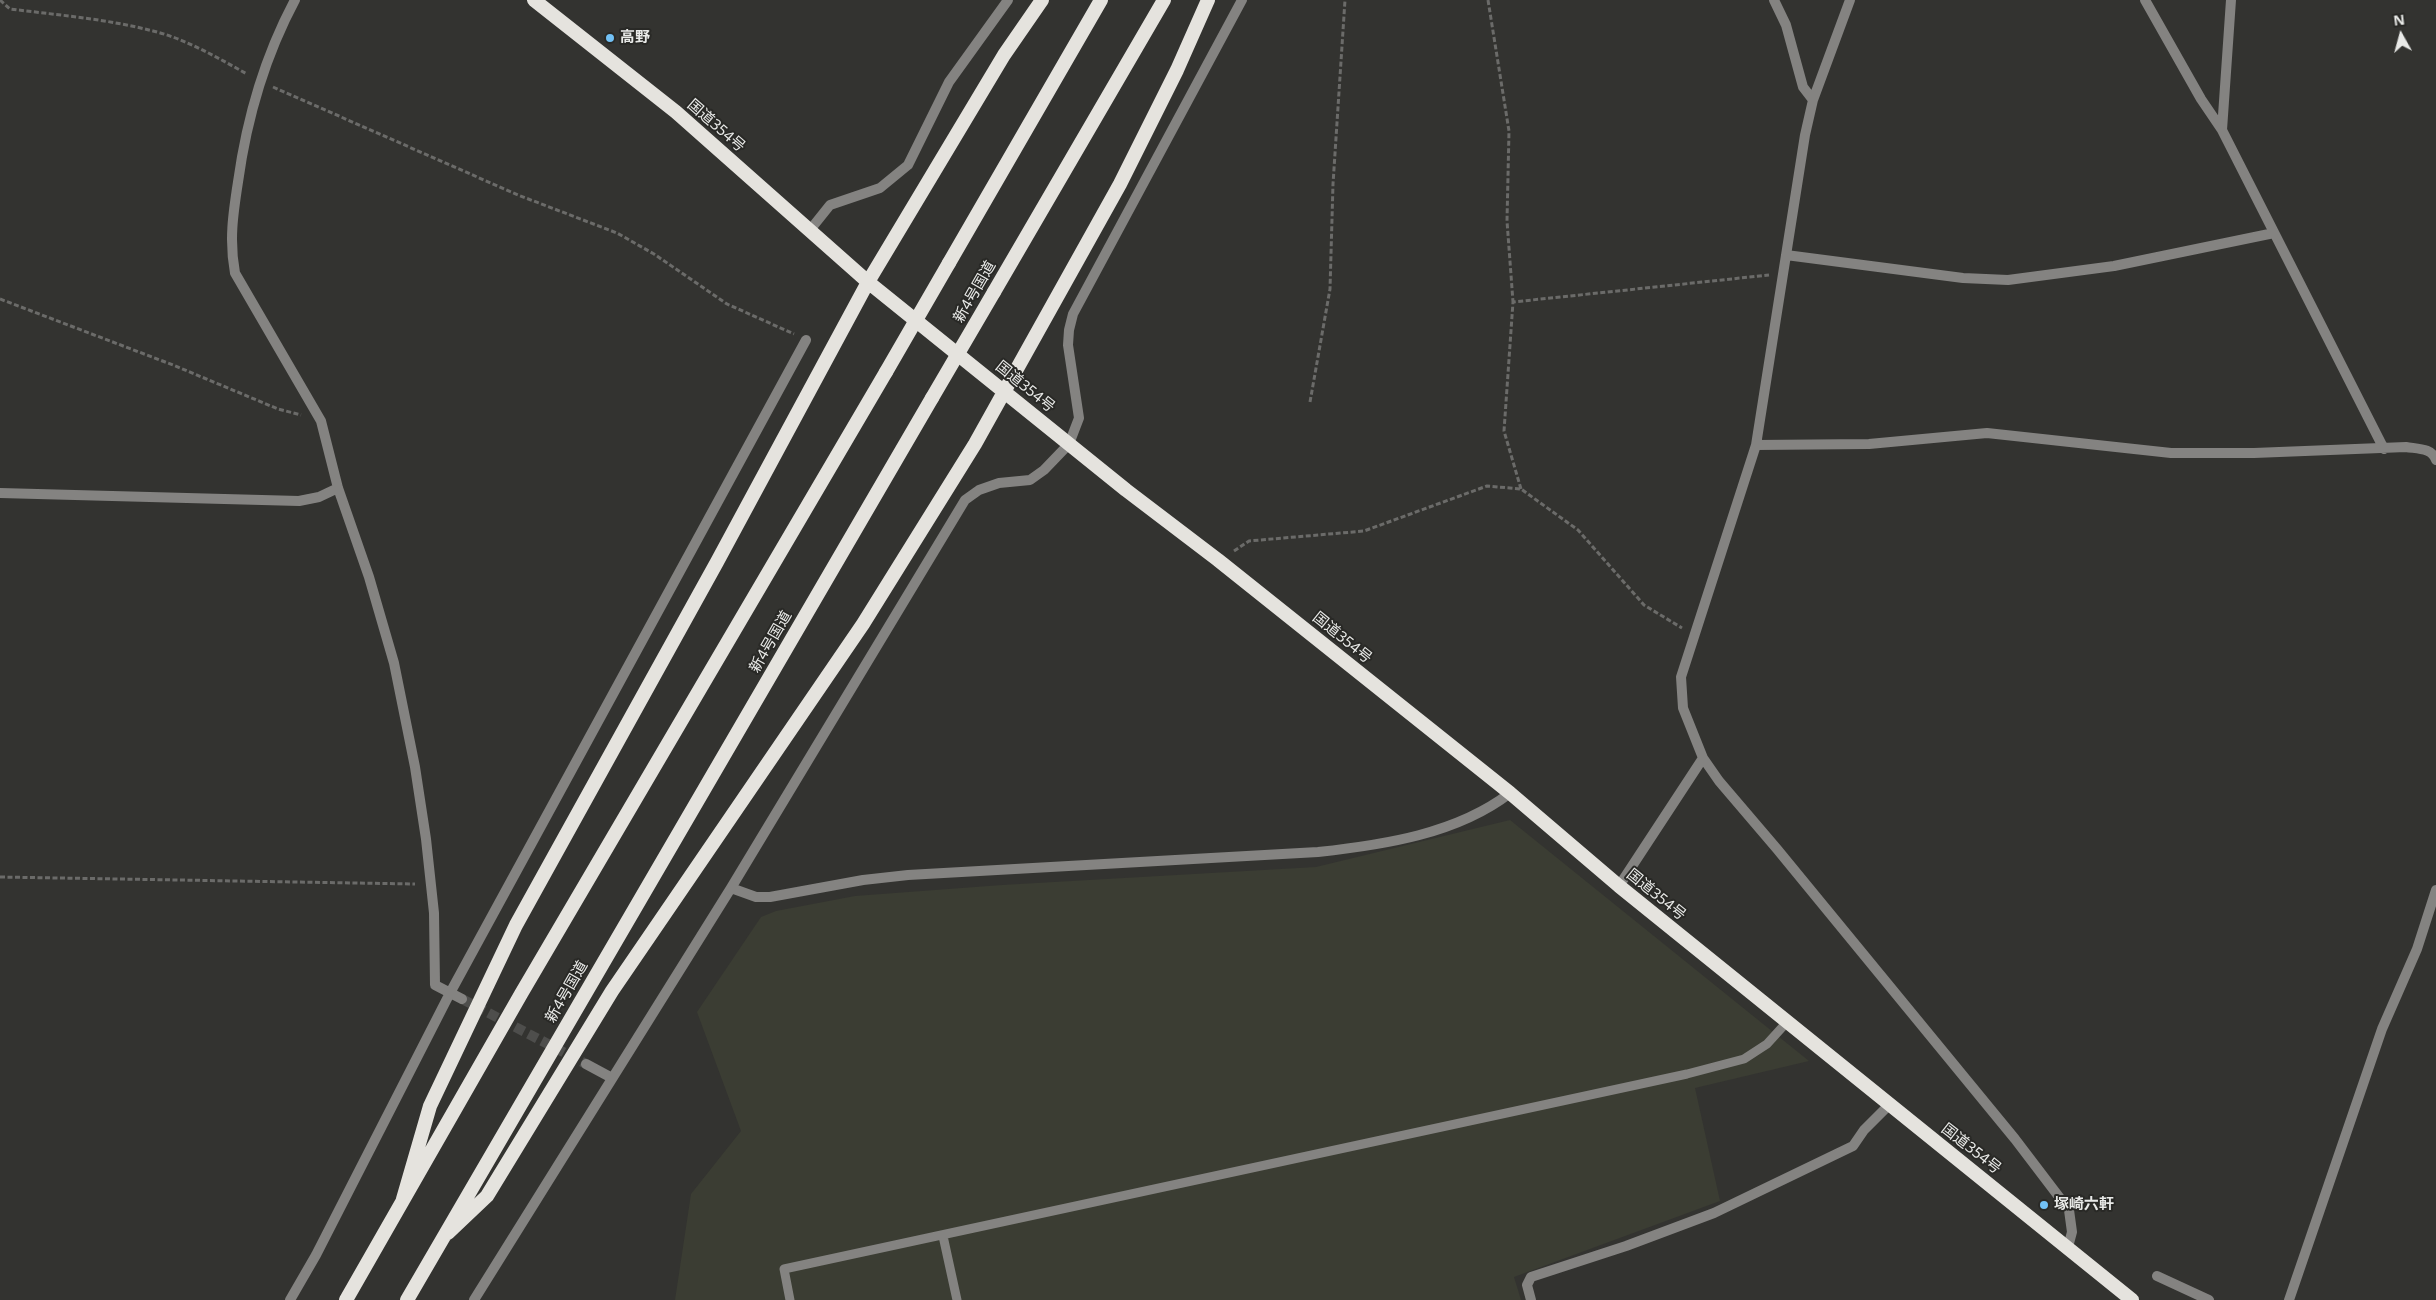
<!DOCTYPE html>
<meta charset="utf-8">
<style>
body{margin:0}
#map{position:relative;width:2436px;height:1300px;overflow:hidden;background:#333330;font-family:"Noto Sans",sans-serif}
canvas{display:block}
.north{position:absolute;left:2376px;top:10px;width:50px;height:50px;-webkit-text-stroke:4px #292926;paint-order:stroke;rotate:353deg;font-size:14px;font-weight:700;line-height:20px;text-align:center;color:#e9eae8}
.north::after{content:'';display:block;margin:auto;width:18px;height:22px;background:#e9eae8;clip-path:polygon(50% 0,100% 100%,50% 72%,0 100%)}
</style>
<div id="map">
<canvas width="2436" height="1300"></canvas>
<div class="north">N</div>
</div>
<script>
const c = document.querySelector('canvas').getContext('2d');
c.lineJoin = 'round';
function fillPath(path, color) {
  c.fillStyle = color;
  c.fill(path, 'evenodd');
}
function trace(path, color, width, dash) {
  c.strokeStyle = color;
  c.lineWidth = width;
  c.lineCap = dash ? 'butt' : 'round';
  c.setLineDash(dash || []);
  c.stroke(path);
}
function write(font, color, halo, rows, align = 'center') {
  c.font = font + ' "Noto Sans","Noto Sans JP",sans-serif';
  c.lineWidth = 4;
  c.setLineDash([]);
  c.textBaseline = 'middle';
  c.strokeStyle = halo;
  c.fillStyle = color;
  for (const [text, x, y, turn = 0] of rows) {
    c.save();
    c.translate(x, y);
    c.rotate((+turn || 0) * Math.PI / 180);
    c.textAlign = isNaN(turn) ? turn : align;
    if (halo) c.strokeText(text, 0, 0);
    c.fillText(text, 0, 0);
    c.restore();
  }
}
const built = new Path2D(`
 M1510 820 1809 1061 1695 1088 1720 1201 1514 1277 1521 1300H675L691 1194 741 1131 697 1012 761 917 776 911 855 896 1002 885 1316 867Z`);
const minorTunnel = new Path2D(`
 M462 999 586 1064`);
const path = new Path2D(`
 M0 0 10 9C58 15 107 19 153 31 186 39 218 58 247 74
 M1488 0 1509 131 1507 221 1513 302
 M273 87 518 195 617 233 654 254 727 304 794 334
 M0 299 173 365 278 409 301 415
 M1310 402 1330 289 1333 184 1345 0
 M1521 489 1504 431 1513 302 1769 275
 M1234 551 1249 541 1364 531 1487 486 1521 489 1578 530 1644 605 1682 628
 M0 877 415 884`);
const service = new Path2D(`
 M943 1236 957 1300
 M790 1300 784 1269 1687 1074 1744 1059 1767 1044 1787 1022`);
const minor = new Path2D(`
 M295 0C264 58 247 117 238 182 233 214 229 241 235 273L321 421 338 488 369 577 394 663 415 767 426 839 434 913 435 985 462 999
 M1774 0 1786 25 1803 87 1813 100
 M1850 0 1813 100 1805 135 1756 445 1681 677 1683 708 1703 758 1719 781 1777 849 2015 1139 2069 1210 2072 1232 2068 1247
 M2145 0 2201 99 2222 130 2384 449
 M2222 130 2231 0
 M810 230 830 205 880 188 908 165 949 82 1008 0
 M1786 255 1963 278 2008 280 2114 266 2274 233
 M1756 445 1869 444 1987 433 2171 453H2254L2406 447C2418 449 2432 448 2436 460
 M0 493 299 501 319 497 338 488
 M1619 886 1703 758
 M731 888 756 897H770L863 880 908 875 1318 852C1383 845 1457 834 1510 793
 M586 1064 612 1078
 M290 1300 316 1255 450 993 806 340
 M474 1300 731 888 965 500 979 490 999 483 1030 480 1044 470 1069 444 1079 418 1068 345 1069 330 1073 314 1242 0
 M1531 1300 1527 1285 1531 1277 1626 1246 1714 1213 1853 1146 1864 1130 1889 1105
 M2289 1300 2382 1029 2417 949 2436 890`);
const tertiary = new Path2D(`
 M2157 1276 2209 1300`);
const trunk = new Path2D(`
 M534 0 676 112 868 282 1126 490 1218 560 1510 793 1619 886 2132 1300
 M949 263 1101 0
 M994 292 1164 0
 M403 1199 430 1106 516 925 717 562 868 282 1004 55 1042 0
 M448 1233 487 1196 612 991 863 624 975 444 1120 184 1177 70 1208 0
 M346 1300 521 994 886 372
 M407 1300 932 398`);
const trunkBridge = new Path2D(`
 M886 372 949 263
 M932 398 994 292`);
const markers = [
 [610,38,5,"#72c1f5"],
 [2044,1205,5,"#72c1f5"]
];
const poiNames = [
 ["高野",620,38],
 ["塚崎六軒",2054,1205]
];
const streetNames = [
 ["国道354号",716,126,41],
 ["新4号国道",975,292,-60],
 ["国道354号",1025,387,39],
 ["国道354号",1342,638,39],
 ["新4号国道",771,642,-60],
 ["国道354号",1656,895,39],
 ["新4号国道",567,992,-60],
 ["国道354号",1971,1149,38]
];
fillPath(built, '#3b3d33');
trace(minorTunnel, '#4e4e4c', 10, [10, 5]);
trace(path, '#6b6b69', 3, [5, 2.5]);
trace(service, '#848381', 9);
trace(minor, '#848381', 10);
trace(tertiary, '#848381', 10);
trace(trunk, '#e5e3de', 14);
trace(trunkBridge, '#e5e3de', 14);
for (const [x, y, r, color] of markers) {
  const dot = new Path2D();
  dot.arc(x, y, r, 0, 2 * Math.PI);
  c.fillStyle = color;
  c.fill(dot);
  trace(dot, '#292926', 2);
}
write('bold 15px', '#e9eae8', '#292926', poiNames, 'left');
write('15px', '#e9eae8', '#292926', streetNames);
</script>
